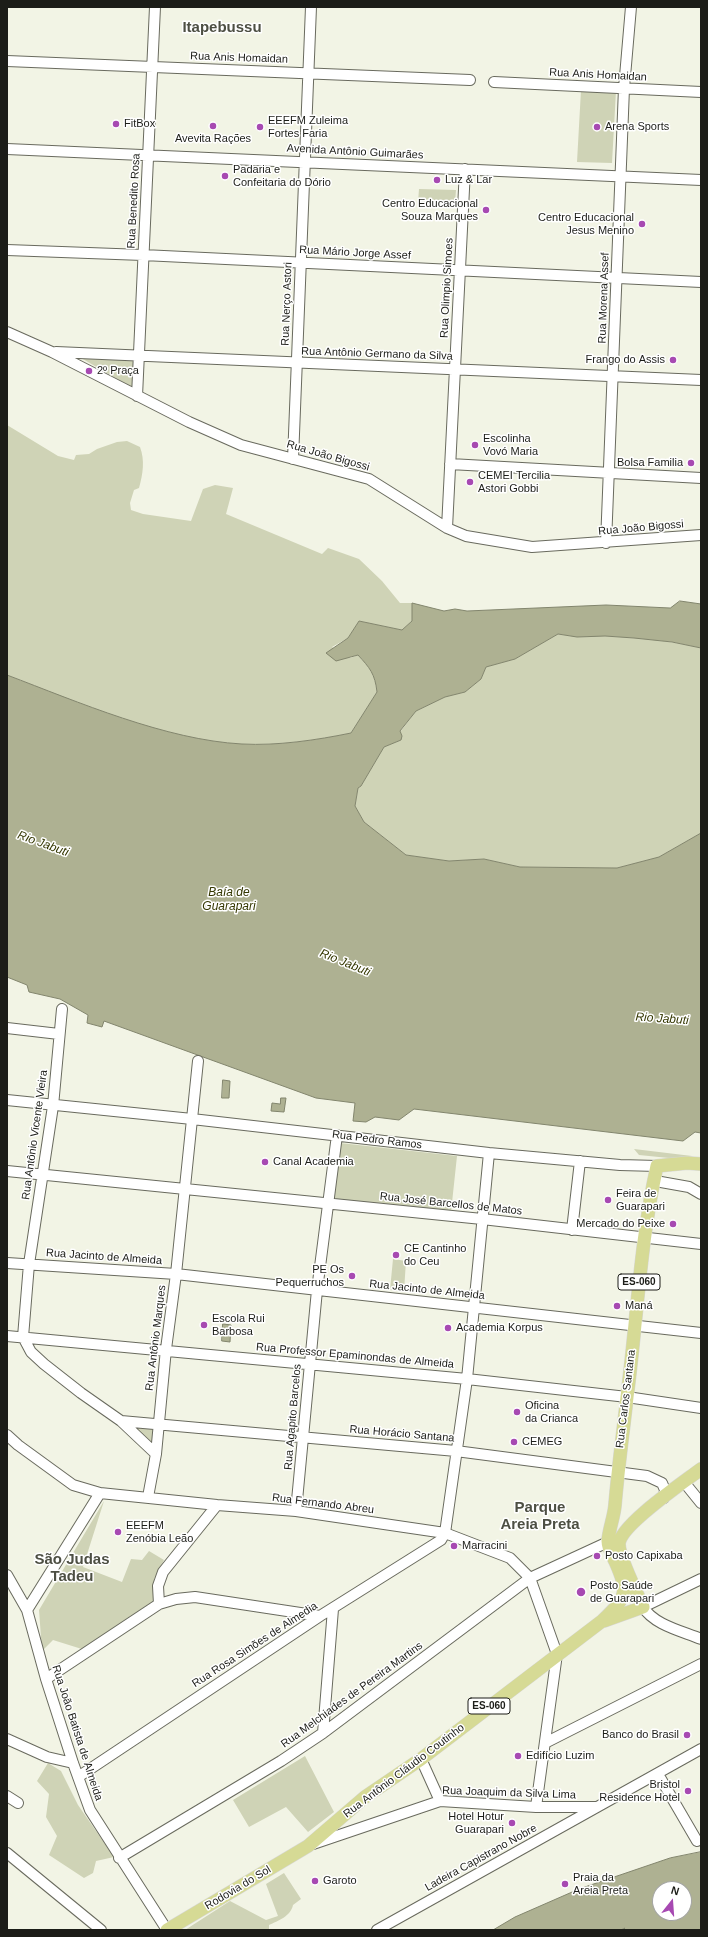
<!DOCTYPE html>
<meta charset="utf-8">
<style>
body{margin:0}
#map{position:relative;width:708px;height:1937px;overflow:hidden;background:#f2f4e5;font-family:Helvetica,sans-serif}
canvas{display:block}
.frame{position:absolute;inset:0;border:8px solid #1c1d18;pointer-events:none}
.north{position:absolute;left:652px;top:1881px;width:40px;height:40px;box-sizing:border-box;background:#fff;border:1px solid #a4a5a3;border-radius:50%;rotate:17deg;font-size:11px;font-weight:700;line-height:16px;text-align:center;color:#1c1d18}
.north::after{content:'';display:block;margin:auto;width:14px;height:18px;background:#a749b2;clip-path:polygon(50% 0,100% 100%,50% 72%,0 100%)}
</style>
<div id="map">
<canvas width="708" height="1937"></canvas>
<div class="frame"></div>
<div class="north">N</div>
</div>
<script>
const c = document.querySelector('canvas').getContext('2d');
c.lineJoin = 'round';
function fillPath(path, color) {
  c.fillStyle = color;
  c.fill(path, 'evenodd');
}
function trace(path, color, width, dash) {
  c.strokeStyle = color;
  c.lineWidth = width;
  c.lineCap = dash ? 'butt' : 'round';
  c.setLineDash(dash || []);
  c.stroke(path);
}
function write(font, color, halo, rows, align = 'center') {
  c.font = font + ' Helvetica,sans-serif';
  c.lineWidth = 3;
  c.setLineDash([]);
  c.textBaseline = 'middle';
  c.strokeStyle = halo;
  c.fillStyle = color;
  for (const [text, x, y, turn = 0] of rows) {
    c.save();
    c.translate(x, y);
    c.rotate((+turn || 0) * Math.PI / 180);
    c.textAlign = isNaN(turn) ? turn : align;
    if (halo) c.strokeText(text, 0, 0);
    c.fillText(text, 0, 0);
    c.restore();
  }
}
const green = new Path2D(`
 M581 90 616 91 612 163 577 162Z
 M419 189 456 190 455 204 418 203Z
 M81 358H135L133 388Z
 M7 425 58 456 74 460 76 455 89 454 97 449 117 442 127 441 140 447C145 460 143 474 139 488L134 490 130 503 131 510 143 514 191 521 203 489 215 485 233 488 226 514 322 554 328 548 359 559 382 581 400 603H412V621L402 630 359 621 348 638 332 647 350 658 358 655C370 668 375 674 377 692L351 733C316 740 278 746 242 744 164 740 79 703 7 675Z
 M558 634C574 637 589 636 605 636 637 636 670 641 701 648V833L659 857 617 868 520 867 484 859 449 861 406 855 364 822 355 806 358 788 361 786 384 747 401 740 400 732 416 711 445 697 465 692 481 679 486 667 515 659Z
 M340 1143 457 1156 451 1212 334 1199Z
 M634 1149 692 1156 679 1159 639 1155Z
 M393 1259 406 1261 404 1291 390 1290Z
 M133 1427 154 1429 153 1445Z
 M104 1501 83 1567 122 1582 131 1559 142 1560 149 1551 164 1560 154 1579V1601L85 1650 53 1640 42 1651 39 1610Z
 M305 1756 334 1812 308 1832 286 1807 249 1827 233 1800Z
 M48 1763 61 1771 78 1805 114 1857 96 1861 93 1873 84 1878 49 1855 57 1836 46 1817 49 1794 37 1781Z
 M284 1873 301 1899 293 1905C291 1916 278 1921 269 1925V1930H185L230 1901 266 1920 278 1916 266 1884Z`);
const water = new Path2D(`
 M680 601 701 604V648L672 642 634 638 605 636 577 637 558 634 515 659 486 667 481 679 465 692 445 697 416 711 400 731 402 736 401 740 384 747 361 786 358 788 355 806 364 822 406 855 449 861 484 859 520 867 617 868 659 857 701 833V1133L695 1132 683 1141 414 1109 399 1120 375 1117 366 1122 353 1121 355 1103 316 1098 104 1021 102 1027 87 1023 88 1015 60 999 29 992 27 985 7 977V675C78 702 166 740 242 744 277 746 317 740 351 733L377 692C375 674 370 668 358 655L336 661 326 653 348 638 359 621 402 630 412 621V603L444 611 455 609 467 611 606 605 670 608Z
 M223 1080 230 1081 229 1098H222Z
 M281 1098H286L284 1112 271 1111 272 1103 280 1104Z
 M223 1324 231 1325 230 1342 222 1341Z
 M701 1852V1930H623L625 1928 621 1930H493L515 1917 579 1889 670 1858ZM660 1889H684V1913H660Z`);
const minor = new Path2D(`
 M7 61 470 80
 M494 82 701 92
 M7 149 701 180
 M7 250 143 255 701 282
 M7 332 52 352 189 422 241 445 369 479 447 528 466 536 532 547 701 535
 M56 352 701 380
 M137 396 155 7
 M293 459 311 7
 M450 464 701 478
 M447 528 465 169
 M606 543 624 88 631 7
 M62 1009 53 1106 29 1264 23 1337 31 1352 44 1364 81 1393 121 1421 156 1454
 M7 1028 59 1034
 M7 1100 192 1119 489 1153 620 1165 657 1166
 M7 1171 482 1219 701 1244
 M661 1182 689 1187 701 1194
 M572 1230 580 1161
 M7 1263 176 1274 701 1333
 M7 1336 467 1379 627 1397 701 1408
 M121 1421 456 1451 647 1476 662 1483 665 1490 664 1498
 M7 1435 18 1445 73 1485 100 1493 217 1505 296 1511 445 1533 510 1558 530 1578 557 1654 536 1807
 M684 1482 701 1503
 M148 1497 156 1454 166 1349 176 1274 198 1061
 M296 1511 317 1290 337 1135
 M7 1575 27 1610 46 1679 73 1763 90 1810 167 1930
 M701 1579 643 1607C654 1625 682 1631 701 1639
 M159 1604 158 1586 163 1572 217 1505
 M27 1610 100 1493
 M46 1679 159 1604 176 1599 195 1597 320 1616
 M323 1733 333 1609
 M7 1739 47 1757 73 1763
 M545 1743 701 1664
 M421 1759 440 1801
 M658 1774 697 1841
 M78 1777 320 1616 441 1540 445 1533 467 1379 489 1153
 M7 1796 18 1803
 M313 1844 440 1801 536 1807H596
 M7 1853 101 1930
 M119 1858 281 1761 323 1733 530 1578 608 1542
 M377 1930 701 1749`);
const major = new Path2D(`
 M604 1621 643 1607C637 1592 619 1558 619 1544 620 1525 684 1482 701 1469
 M167 1930 308 1846 365 1797 421 1759 602 1621C627 1597 629 1593 615 1561 612 1555 608 1548 608 1541 609 1529 614 1517 615 1505 618 1469 623 1433 627 1397 637 1320 640 1242 657 1166L687 1163 701 1164`);
const markers = [
 [116,124,4,"#a749b2"],
 [213,126,4,"#a749b2"],
 [260,127,4,"#a749b2"],
 [597,127,4,"#a749b2"],
 [225,176,4,"#a749b2"],
 [437,180,4,"#a749b2"],
 [486,210,4,"#a749b2"],
 [642,224,4,"#a749b2"],
 [673,360,4,"#a749b2"],
 [89,371,4,"#a749b2"],
 [475,445,4,"#a749b2"],
 [691,463,4,"#a749b2"],
 [470,482,4,"#a749b2"],
 [265,1162,4,"#a749b2"],
 [608,1200,4,"#a749b2"],
 [673,1224,4,"#a749b2"],
 [396,1255,4,"#a749b2"],
 [352,1276,4,"#a749b2"],
 [617,1306,4,"#a749b2"],
 [204,1325,4,"#a749b2"],
 [448,1328,4,"#a749b2"],
 [517,1412,4,"#a749b2"],
 [514,1442,4,"#a749b2"],
 [118,1532,4,"#a749b2"],
 [454,1546,4,"#a749b2"],
 [597,1556,4,"#a749b2"],
 [581,1592,5,"#a749b2"],
 [687,1735,4,"#a749b2"],
 [518,1756,4,"#a749b2"],
 [688,1791,4,"#a749b2"],
 [512,1823,4,"#a749b2"],
 [315,1881,4,"#a749b2"],
 [565,1884,4,"#a749b2"]
];
const shields = [
 [639,1282,42],
 [489,1706,42]
];
const shieldNames = [
 ["ES-060",639,1282],
 ["ES-060",489,1706]
];
const streetNames = [
 ["Rua Anis Homaidan",239,58,2],
 ["Rua Anis Homaidan",598,75,3],
 ["Avenida Antônio Guimarães",355,152,3],
 ["Rua Benedito Rosa",134,201,-87],
 ["Rua Mário Jorge Assef",355,253,3],
 ["Rua Olimpio Simoes",447,288,-87],
 ["Rua Morena Assef",604,298,-88],
 ["Rua Nerço Astori",287,304,-88],
 ["Rua Antônio Germano da Silva",377,354,2],
 ["Rua João Bigossi",328,456,16],
 ["Rua João Bigossi",641,528,-5],
 ["Rua Antônio Vicente Vieira",35,1135,-82],
 ["Rua Pedro Ramos",377,1140,7],
 ["Rua José Barcellos de Matos",451,1204,6],
 ["Rua Jacinto de Almeida",104,1257,4],
 ["Rua Jacinto de Almeida",427,1290,6],
 ["Rua Antônio Marques",156,1338,-83],
 ["Rua Professor Epaminondas de Almeida",355,1356,5],
 ["Rua Carlos Santana",626,1399,-83],
 ["Rua Agapito Barcelos",293,1417,-85],
 ["Rua Horácio Santana",402,1434,5],
 ["Rua Fernando Abreu",323,1504,7],
 ["Rua Rosa Simões de Almedia",255,1645,-33],
 ["Rua Melchiades de Pereira Martins",352,1695,-36],
 ["Rua João Batista de Almeida",77,1733,72],
 ["Rua Antônio Cláudio Coutinho",404,1771,-37],
 ["Rua Joaquim da Silva Lima",509,1793,2],
 ["Ladeira Capistrano Nobre",481,1858,-29],
 ["Rodovia do Sol",238,1888,-31]
];
const poiNames = [
 ["EEEFM Zuleima",268,121],
 ["Fortes Faria",268,134],
 ["FitBox",124,124],
 ["Arena Sports",605,127],
 ["Avevita Rações",213,139,"center"],
 ["Padaria e",233,170],
 ["Confeitaria do Dório",233,183],
 ["Luz & Lar",445,180],
 ["Centro Educacional",478,204,"right"],
 ["Souza Marques",478,217,"right"],
 ["Centro Educacional",634,218,"right"],
 ["Jesus Menino",634,231,"right"],
 ["Frango do Assis",665,360,"right"],
 ["2º Praça",97,371],
 ["Escolinha",483,439],
 ["Vovó Maria",483,452],
 ["Bolsa Familia",683,463,"right"],
 ["CEMEI Tercilia",478,476],
 ["Astori Gobbi",478,489],
 ["Canal Academia",273,1162],
 ["Feira de",616,1194],
 ["Guarapari",616,1207],
 ["Mercado do Peixe",665,1224,"right"],
 ["CE Cantinho",404,1249],
 ["do Ceu",404,1262],
 ["PE Os",344,1270,"right"],
 ["Pequerruchos",344,1283,"right"],
 ["Maná",625,1306],
 ["Escola Rui",212,1319],
 ["Barbosa",212,1332],
 ["Academia Korpus",456,1328],
 ["Oficina",525,1406],
 ["da Crianca",525,1419],
 ["CEMEG",522,1442],
 ["EEEFM",126,1526],
 ["Zenóbia Leão",126,1539],
 ["Marracini",462,1546],
 ["Posto Capixaba",605,1556],
 ["Posto Saúde",590,1586],
 ["de Guarapari",590,1599],
 ["Banco do Brasil",679,1735,"right"],
 ["Edifício Luzim",526,1756],
 ["Bristol",680,1785,"right"],
 ["Residence Hotel",680,1798,"right"],
 ["Hotel Hotur",504,1817,"right"],
 ["Guarapari",504,1830,"right"],
 ["Praia da",573,1878],
 ["Areia Preta",573,1891],
 ["Garoto",323,1881]
];
const waterNames = [
 ["Rio Jabuti",43,844,20],
 ["Baía de",229,893],
 ["Guarapari",229,907],
 ["Rio Jabuti",345,963,22],
 ["Rio Jabuti",662,1019,4]
];
const districtNames = [
 ["Itapebussu",222,28],
 ["Parque",540,1508],
 ["Areia Preta",540,1525],
 ["São Judas",72,1560],
 ["Tadeu",72,1577]
];
fillPath(green, '#cfd3b6');
fillPath(water, '#aeb192');
trace(water, '#82856d', 1);
trace(minor, '#696a5e', 12);
trace(major, '#d6d6d5', 14);
trace(minor, '#fff', 10);
trace(major, '#d6da95', 13);
for (const [x, y, r, color] of markers) {
  const dot = new Path2D();
  dot.arc(x, y, r, 0, 2 * Math.PI);
  c.fillStyle = color;
  c.fill(dot);
  trace(dot, '#fff', 1.5);
}
for (const [x, y, w] of shields) {
  const box = new Path2D();
  box.roundRect(x - w / 2, y - 8, w, 16, 3);
  c.fillStyle = '#fff';
  c.fill(box);
  trace(box, '#1c1d18', 1);
}
write('bold 10px', '#1c1d18', null, shieldNames);
write('11px', '#1c1d18', '#fff', streetNames);
write('11px', '#1c1d18', '#fff', poiNames, 'left');
write('italic 12px', '#343700', '#fff', waterNames);
write('bold 15px', '#4d4f43', '#fff', districtNames);
</script>
